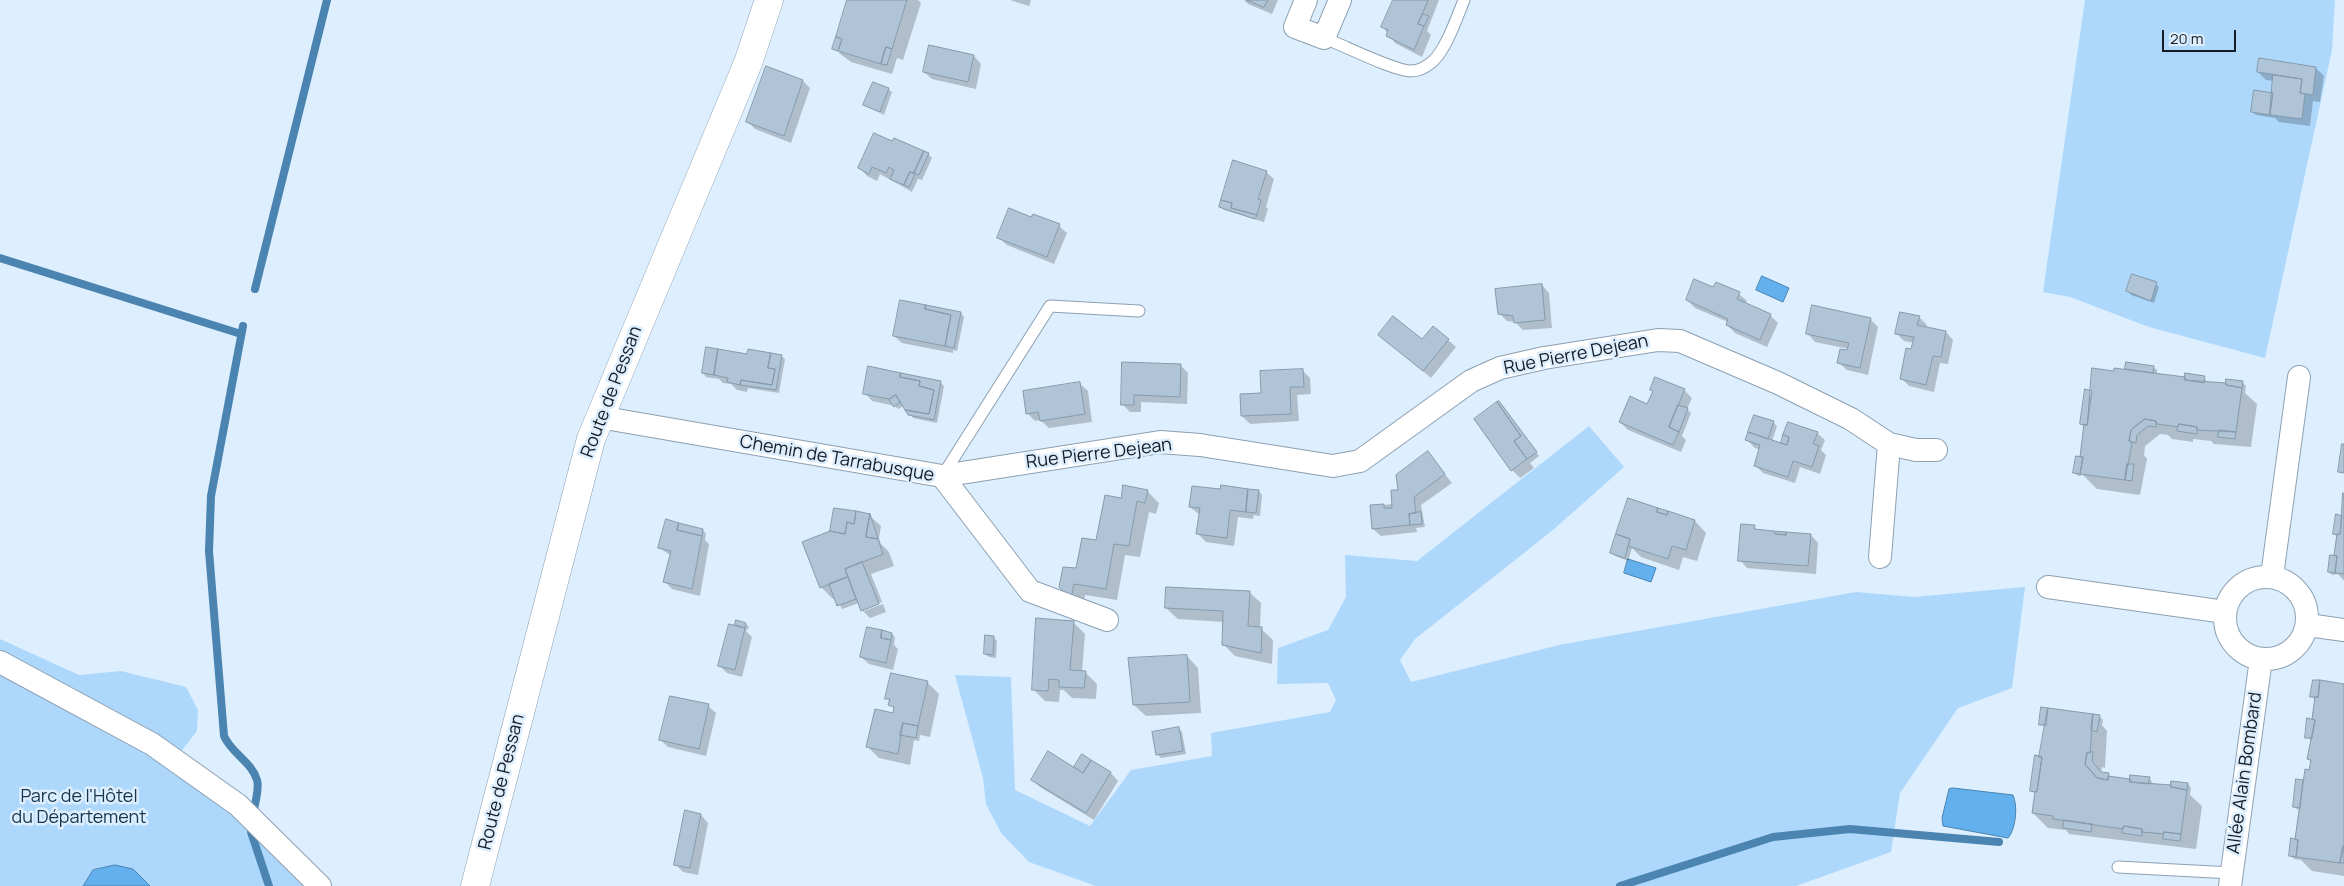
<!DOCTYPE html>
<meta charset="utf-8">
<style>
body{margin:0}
#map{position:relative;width:2344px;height:886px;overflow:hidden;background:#ddeefe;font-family:Manrope,sans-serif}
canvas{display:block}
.scale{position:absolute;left:2162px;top:30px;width:74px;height:22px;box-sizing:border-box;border:2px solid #151c23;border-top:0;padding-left:6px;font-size:15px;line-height:18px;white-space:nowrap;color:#151c23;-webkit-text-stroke:4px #ddeefe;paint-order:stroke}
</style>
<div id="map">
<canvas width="2344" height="886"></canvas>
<div class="scale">20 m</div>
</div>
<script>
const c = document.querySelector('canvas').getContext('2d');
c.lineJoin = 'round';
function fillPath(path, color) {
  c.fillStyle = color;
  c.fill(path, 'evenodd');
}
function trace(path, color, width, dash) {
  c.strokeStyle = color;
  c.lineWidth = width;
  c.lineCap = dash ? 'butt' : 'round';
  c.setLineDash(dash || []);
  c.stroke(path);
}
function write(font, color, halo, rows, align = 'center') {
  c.font = font + ' Manrope,sans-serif';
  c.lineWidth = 5;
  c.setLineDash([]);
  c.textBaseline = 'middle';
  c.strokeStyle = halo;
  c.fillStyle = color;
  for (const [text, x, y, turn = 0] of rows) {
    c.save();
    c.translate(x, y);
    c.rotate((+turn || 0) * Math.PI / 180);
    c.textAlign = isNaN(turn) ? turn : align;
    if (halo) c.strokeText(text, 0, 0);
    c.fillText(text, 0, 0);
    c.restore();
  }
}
const green = new Path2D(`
 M2085 0H2335L2332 50 2265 358 2149 327 2070 297 2043 292Z
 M1589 426 1624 467 1553 530 1415 639 1400 660 1411 682 1559 645 1856 592 1914 597 2025 587 2012 688 1958 708 1900 793 1891 852 1796 886H1096L1029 862 1001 833 986 804 983 778 955 675 1011 677 1015 790 1090 826 1131 770 1212 756 1211 733 1330 712 1336 700 1328 683 1277 684 1278 648 1328 630 1346 597 1345 555 1417 561Z
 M0 639 79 675 121 671 186 687 198 710 197 731 169 767 232 813 308 886H0Z`);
const water = new Path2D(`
 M1762 276 1789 288 1783 302 1756 290Z
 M1628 559 1656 568 1651 582 1624 573Z
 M1953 788 2013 795C2018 806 2016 829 2008 838L1943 826 1942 818 1949 789Z
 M115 865 133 869 150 886H83L93 870Z`);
const shadow = new Path2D(`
 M848 0H918L921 3 903 60 897 58 892 74 851 62 839 53 842 42 840 40 837 52 834 48Z
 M1010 0H1031L1029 6Z
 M1244 0H1278L1272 14 1248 4Z
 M1394 0H1439L1427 31 1431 35 1422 57 1395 43 1383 27Z
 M974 56 981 64 976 89 932 79 924 72Z
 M2316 68 2324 76 2320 102 2313 101 2310 126 2279 122 2275 118 2256 115 2253 112 2273 94 2274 81 2266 80 2258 72Z
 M803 81 810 88 791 143 755 129 748 122Z
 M888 89 892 92 884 115 865 105Z
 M893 143 928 154 932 158 922 180 918 179 912 192 880 174 877 181 867 176 860 168Z
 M1266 172 1274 179 1266 207 1268 209 1264 222 1224 210 1220 207Z
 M1032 219 1059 226 1067 233 1054 264 1007 245 999 238Z
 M2156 284 2159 287 2154 303 2131 295 2128 291Z
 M1542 285 1549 293 1552 328 1523 330 1515 322 1507 321 1499 313Z
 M1714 289 1739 294 1747 301 1745 304 1770 315 1778 323 1767 347 1735 333 1727 325 1728 322 1695 308 1687 300Z
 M961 313 964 317 957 351 953 350V353L902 343 894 336Z
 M1919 317 1927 325 1926 328 1946 332 1953 340 1948 364 1940 363 1934 392 1909 386 1901 378 1914 343 1904 341 1897 334Z
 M1870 319 1878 327 1868 375 1847 370 1839 363 1849 349 1815 342 1808 334Z
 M1380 335 1422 340H1448L1456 347 1431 378Z
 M781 356 785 359 779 393 748 388 747 392 737 390 731 384 723 383 719 379 706 377 703 373Z
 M1123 363 1180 365 1188 373 1187 404 1141 402V412H1130L1122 404Z
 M2127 363 2153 367 2157 370V375L2186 379 2204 377 2207 383 2227 384 2242 382 2246 386 2245 393 2257 404 2251 447 2214 444 2211 441 2193 439V442L2172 439 2168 435 2160 434 2145 446 2144 455 2147 459 2140 495 2097 489 2083 475 2078 476 2075 473 2081 458 2085 428 2081 424 2091 392 2115 372 2126 370Z
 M1302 370 1310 378 1311 394 1297 395 1299 421 1250 424 1242 416 1262 394Z
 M941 383 944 386 937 423 913 418 904 406 898 409 895 406 872 401 865 393Z
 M1080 384 1088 391 1092 422 1049 428 1040 420 1035 421 1027 413Z
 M1651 389 1684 390 1692 398 1687 409 1691 413 1682 436 1686 440 1681 452 1628 430 1620 422 1648 405 1654 392Z
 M1503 406 1539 456 1530 463 1534 468 1520 478 1512 470Z
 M1755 416 1774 423 1777 426 1772 441 1782 444 1789 423 1817 433 1825 440 1821 450 1826 455 1820 474 1800 467 1795 483 1763 473 1755 465 1760 450 1755 448 1747 440Z
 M1428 453 1452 483 1421 505 1425 527 1416 528 1417 532 1381 536 1373 529 1371 507 1391 504 1393 506 1399 491Z
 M1147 491 1159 503 1156 514 1149 512 1140 557 1125 555 1117 600 1085 595 1083 609 1060 587 1077 570 1097 541 1122 499Z
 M1222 491H1259L1262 495 1260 516 1254 515 1253 519 1238 517 1234 546 1206 542 1198 534 1200 515 1190 507Z
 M2344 497V581L2338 574 2332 575 2329 572 2335 557 2338 538 2334 533 2342 517Z
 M1628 500 1695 521 1706 533 1697 561 1683 557 1679 570 1641 557 1632 548 1628 561 1615 556 1611 553Z
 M869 515 881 526 879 538 881 544 889 552 894 566 871 574 882 602 864 608V611L883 604 886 612 870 618 862 610 859 603 842 609 836 598 833 599 821 587Z
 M1754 527 1759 531 1811 535 1818 543 1816 574 1747 568 1740 560Z
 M703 530 706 534 705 540 709 544 700 596 672 589 664 581 671 556 660 548Z
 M1249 592 1261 603 1260 628 1273 640 1272 664 1235 656 1223 644 1224 622 1178 619 1166 608Z
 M737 622 746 624 749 627 746 631 752 637 742 677 727 673 720 666Z
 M1073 622 1085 634 1082 672H1085L1097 684 1096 699 1072 698 1064 690H1060L1059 702 1045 701 1033 689Z
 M892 634 895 637 894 645 898 649 893 670 869 664 861 657Z
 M993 637 997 641 996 658 989 657 985 654Z
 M1187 656 1198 668 1201 713 1146 716 1134 705Z
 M927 682 939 694 930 737 920 735 919 741 914 740 910 765 879 758 868 747 894 714 895 710 887 698Z
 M2344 685V876L2312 871 2301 860 2294 859 2290 855 2296 840 2300 811 2294 807 2303 781 2304 783 2311 771 2312 763 2308 759 2312 741 2306 737 2313 720 2316 701 2312 697Z
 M708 706 716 713 706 756 668 747 661 740Z
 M2099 716 2103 720 2102 725 2107 731 2105 768 2102 767 2101 773 2109 775 2112 778 2131 781V776L2150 779 2153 784 2172 788 2188 784 2191 788 2190 795 2202 806 2196 849 2069 834 2066 830 2048 828 2033 813 2036 794 2031 791 2046 728 2040 724Z
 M1179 729 1182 732 1186 754 1161 758 1157 754Z
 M1092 762 1111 773 1118 781 1094 820 1040 787 1032 779 1079 771 1075 767Z
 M701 815 708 823 698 875 683 872 675 864Z`);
const stream = new Path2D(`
 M0 258 241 334
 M255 289 327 0
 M243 326 211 496 209 551 224 736C231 753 252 762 257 780 260 789 254 806 253 815
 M252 827 251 832 269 886
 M1620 886 1773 837 1850 829 1999 842`);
const building = new Path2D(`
 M847 0H907L892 49 886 47 881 64 838 51 842 39 836 37Z
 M1247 0H1268L1264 7Z
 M1393 0H1428L1418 24 1424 26 1414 50 1386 36 1388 30 1381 27Z
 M1423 14 1429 16 1424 26 1418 24Z
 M836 37 842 39 838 51 832 49Z
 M929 45 974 55 968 82 923 72Z
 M886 47 892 49 887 65 881 64Z
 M2259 58 2316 67 2313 95 2300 93 2302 79 2257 72Z
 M766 66 803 80 784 136 746 122Z
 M2273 75 2302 79 2300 93 2305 94 2302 119 2270 115Z
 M873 82 889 88 880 112 863 105Z
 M2254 90 2273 93 2270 115 2251 112Z
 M874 133 892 141 894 138 924 151 914 173 910 172 904 185 890 179 894 170 889 167 886 173 872 167 869 174 858 168Z
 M924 151 929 153 919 175 914 173Z
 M1233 160 1267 171 1258 199 1261 200 1257 215 1231 208 1232 203 1221 200Z
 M910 172 915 174 909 187 904 185Z
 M1221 200 1232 203 1231 208 1257 215 1255 219 1219 207Z
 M1009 208 1031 217 1033 214 1060 224 1047 257 997 238Z
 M2132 274 2157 282 2151 301 2126 291Z
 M1694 279 1713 287 1716 282 1740 292 1737 299 1771 314 1760 340 1726 325 1728 319 1686 300Z
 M1542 284 1545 320 1514 323 1513 316 1498 314 1495 289Z
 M900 300 926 305 925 309 951 315 945 346 893 336Z
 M926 305 961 312 954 348 945 346 951 315 925 309Z
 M1812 305 1871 318 1860 368 1837 363 1840 349 1847 350 1849 343 1806 334Z
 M1900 312 1920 316 1917 325 1946 331 1941 357 1933 356 1926 385 1900 379 1906 348 1911 349 1914 337 1895 334Z
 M1393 316 1422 339 1433 326 1449 339 1423 371 1378 335Z
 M706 347 718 349 714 375 702 373Z
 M718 349 747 354 748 349 771 353 768 368 775 369 772 385 741 380 740 385 727 382 728 378 714 375Z
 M771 353 782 355 776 390 740 385 741 380 772 385 775 369 768 368Z
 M1122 362 1181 364 1180 397 1134 395V405H1121Z
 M2126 362 2154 366 2153 373 2125 369Z
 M868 366 901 373 900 377 920 381 919 386 934 390 929 414 905 410 896 395 889 399 863 394Z
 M2092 368 2114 371V368L2185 377V380L2226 383V385L2242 388 2236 432 2197 430V427L2179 424 2178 427 2157 424 2156 421 2145 419 2131 430 2129 441 2132 443 2125 480 2080 474 2083 457H2080L2084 424 2087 425Z
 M1303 369 1304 387H1290L1291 414 1241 416 1240 394 1261 393 1260 371Z
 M901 373 941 381 934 420 908 415 905 410 929 414 934 390 919 386 920 381 900 377Z
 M2185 373 2205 376 2204 383 2185 380Z
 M1655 377 1685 389 1669 427 1679 432 1673 445 1619 422 1630 396 1647 404 1653 391 1650 390Z
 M2226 379 2243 381 2242 388 2226 385Z
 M1080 382 1085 414 1040 421 1038 412 1026 414 1023 391Z
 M2085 389 2092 391 2087 425H2084L2080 424Z
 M896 395 900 402 894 407 889 400Z
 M1499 401 1537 452 1527 459 1514 441 1521 436 1497 402Z
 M1497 402 1521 436 1514 441 1527 459 1511 471 1474 419Z
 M1678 405 1688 408 1679 432 1669 427Z
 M1754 415 1774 421 1768 439 1748 432Z
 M2145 419 2156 421V427L2148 426 2137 435 2136 443 2129 441 2131 430Z
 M1788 422 1818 432 1813 444 1819 446 1812 467 1793 461 1788 477 1754 466 1760 445 1745 440 1748 432 1787 445 1789 437 1783 435Z
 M2179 424 2197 427V434L2177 431Z
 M2219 430 2236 432 2235 439 2218 437Z
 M1783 435 1789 437 1787 445 1781 443Z
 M2342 444H2344V473L2338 472Z
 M1428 451 1445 474 1414 497 1416 513 1409 514 1410 525 1372 529 1370 505 1384 504V508H1392L1391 490H1398L1396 475Z
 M2076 456 2083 457 2080 474 2073 473Z
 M2127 464H2134L2132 481 2125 480Z
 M1123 485 1148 490 1145 503 1137 501 1129 546 1114 544 1106 589 1074 584 1071 599 1059 587 1063 567 1076 568 1082 538 1096 540 1105 495 1121 498Z
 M1221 485 1248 489 1246 512 1230 510 1227 538 1196 534 1200 508 1189 507 1192 486 1220 489Z
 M1248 489 1259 490 1256 513 1246 512Z
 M2343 493H2344V574L2335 573 2337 556 2334 555 2337 534H2340Z
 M1628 498 1658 508 1657 512 1667 515 1668 511 1695 520 1686 550 1672 546 1668 559 1628 546 1630 539 1616 534Z
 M834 508 856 511 854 524 847 522 845 534 830 531Z
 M1658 508 1668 511 1667 515 1657 512Z
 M856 511 870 514 866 537 878 539 883 554 845 569 848 577 820 588 802 542 830 531 845 534 847 522 854 524Z
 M1421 512 1422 524 1410 525 1409 514Z
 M870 514 878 539 866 537Z
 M2336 514 2342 516 2340 534 2337 535 2333 534Z
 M666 519 679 523 677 530 702 536 692 589 663 582 671 551 658 548Z
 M679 523 703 529 702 536 677 530Z
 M1741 524 1755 525 1754 529 1773 531 1776 534 1786 535V532L1811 534 1808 566 1738 561Z
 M1773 531 1786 532V535L1776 534Z
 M1616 534 1630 539 1625 558 1610 553Z
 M2330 555 2337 556 2335 573 2328 572Z
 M862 562 879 604 861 611 845 569Z
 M848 577 856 599 837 606 829 584Z
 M1166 587 1250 591 1248 626 1262 627 1261 653 1222 645 1223 611 1165 608Z
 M1036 618 1074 621 1070 670 1086 671 1084 688 1059 687V680L1049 679 1048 691 1032 690Z
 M736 620 746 623 745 628 735 625Z
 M729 624 745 628 735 670 718 666Z
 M867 627 882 630 881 638 891 640 886 663 860 657Z
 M882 630 892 633 891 640 881 638Z
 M985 635 994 636 993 655 984 654Z
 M1187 655 1190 702 1133 705 1128 658Z
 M891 673 928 681 918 726 903 723 898 754 866 747 875 709 893 713 894 707 888 705 890 699H885Z
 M2313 680H2320L2318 697H2310Z
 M2320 680 2344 684V846L2340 863 2296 857 2298 840 2295 839 2305 769 2309 770 2311 760 2307 759 2315 720 2312 719 2315 697H2318Z
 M670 696 709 704 699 749 659 740Z
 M2041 707 2048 708 2046 725H2039Z
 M2048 708 2093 714 2090 753H2087L2085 764 2097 778 2108 780V776L2130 779V782L2171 785V787L2187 790 2181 834 2164 832V834L2142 832V829L2124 826 2123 829 2053 819V816L2032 813 2035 792 2037 791 2042 757H2039Z
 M2093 714 2100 715 2097 732 2091 730Z
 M2307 718 2315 720 2312 738H2305Z
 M903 723 918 726 916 738 900 735Z
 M1179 727 1183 751 1156 755 1152 732Z
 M1048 751 1083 773 1091 760 1111 772 1086 813 1031 780Z
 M2093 752 2092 761 2101 772 2109 773 2108 780 2097 778 2085 764 2087 753Z
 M1082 754 1091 760 1083 773 1074 767Z
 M2035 755 2042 757 2037 791 2035 792 2030 791Z
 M2130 775 2150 777 2148 784 2130 782Z
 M2296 779 2303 780 2300 808 2293 807Z
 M2171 781 2188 783 2187 790 2171 787Z
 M685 810 701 814 690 868 674 865Z
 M2064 820 2092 824 2091 832 2063 828Z
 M2124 826 2142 829V836L2122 833Z
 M2164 832 2181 834 2180 841 2163 839Z
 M2291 838 2298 840 2296 857 2289 856Z
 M2343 846H2344V863H2340Z`);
const lane = new Path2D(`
 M1324 38C1343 45 1394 71 1411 71 1419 71 1426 67 1432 62 1446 50 1457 17 1464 0
 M943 475 1050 306 1139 311
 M2118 867 2232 873`);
const street = new Path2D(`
 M1306 0 1295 27 1324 38 1340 0
 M599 417 942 476 1160 442 1200 445 1333 466 1360 461 1471 381 1500 368 1544 358 1658 340 1680 341 1778 383 1851 419 1889 444 1880 557
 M1889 444 1916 450H1936
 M942 476 1030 591 1107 620
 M2272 576 2299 377
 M2225 618a41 41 0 1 1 82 0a41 41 0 1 1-82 0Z
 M2048 587 2225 612
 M2308 625 2344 630
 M0 662 152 744 238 805 320 886
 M2230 886 2261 659`);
const secondary = new Path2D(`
 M475 886 591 439 748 63 769 0`);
const streetNames = [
 ["Rue Pierre Dejean",1576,355,-11],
 ["Route de Pessan",612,392,-69],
 ["Rue Pierre Dejean",1099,454,-7],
 ["Chemin de Tarrabusque",837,459,10],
 ["Allée Alain Bombard",2245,773,-82],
 ["Route de Pessan",502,782,-76]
];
const parkNames = [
 ["Parc de l'Hôtel",79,797],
 ["du Département",79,818]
];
fillPath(green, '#add8fc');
fillPath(water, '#62b0ed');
trace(water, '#4b84b0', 1);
fillPath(shadow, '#0003');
trace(stream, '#4b84b0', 8);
fillPath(building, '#afc4d6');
trace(building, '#859aab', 1);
trace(lane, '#8ca0b2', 13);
trace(street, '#8ca0b2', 24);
trace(secondary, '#8ca0b2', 29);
trace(lane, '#fff', 11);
trace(street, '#fff', 22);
trace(secondary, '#fff', 28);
write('18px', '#151c23', '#ddeefe', streetNames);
write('18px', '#14354e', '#ddeefe', parkNames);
</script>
